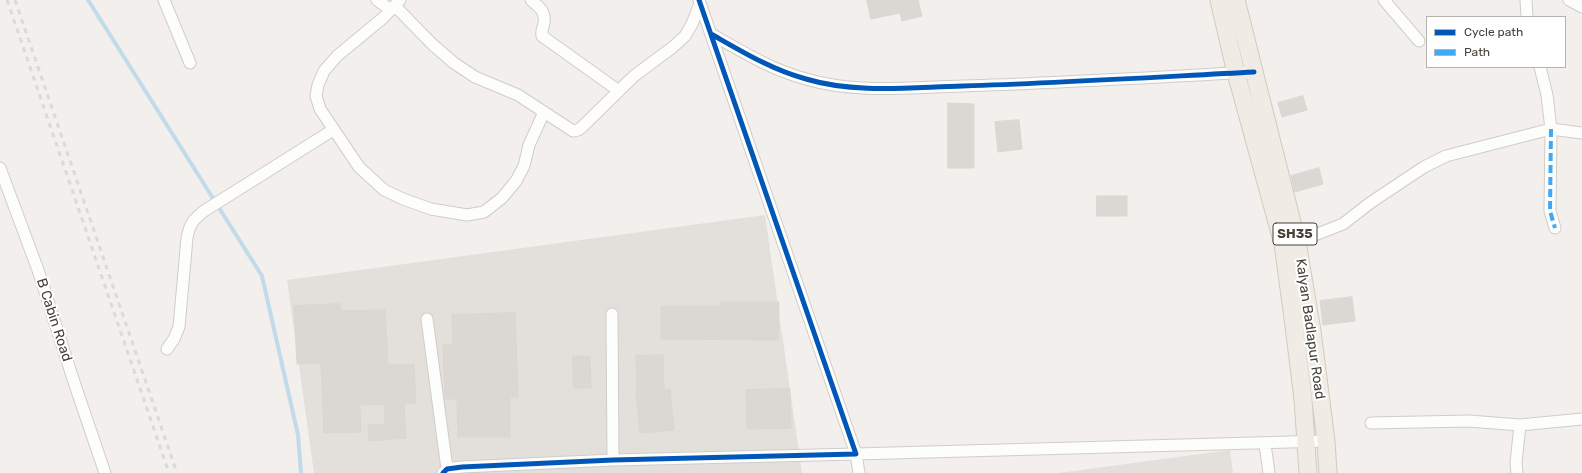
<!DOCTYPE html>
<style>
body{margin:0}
#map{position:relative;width:1582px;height:473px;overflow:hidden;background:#f2efec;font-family:Rubik,sans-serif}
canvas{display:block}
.legend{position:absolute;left:1426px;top:16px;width:140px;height:52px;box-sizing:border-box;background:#fff;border:1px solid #b5b3b0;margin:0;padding:5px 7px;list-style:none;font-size:12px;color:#474139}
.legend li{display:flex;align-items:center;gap:8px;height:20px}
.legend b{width:20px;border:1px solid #b5b3b0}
</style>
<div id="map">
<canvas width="1582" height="473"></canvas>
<ul class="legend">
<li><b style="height:5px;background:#0057b8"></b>Cycle path</li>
<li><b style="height:5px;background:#3fa9f5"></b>Path</li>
</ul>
</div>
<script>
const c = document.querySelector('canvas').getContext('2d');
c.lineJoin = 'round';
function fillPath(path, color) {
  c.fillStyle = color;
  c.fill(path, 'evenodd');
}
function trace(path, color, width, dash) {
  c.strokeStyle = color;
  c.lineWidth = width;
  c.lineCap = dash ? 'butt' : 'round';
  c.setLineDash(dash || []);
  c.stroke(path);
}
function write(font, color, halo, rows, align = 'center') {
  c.font = font + ' Rubik,sans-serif';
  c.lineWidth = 4;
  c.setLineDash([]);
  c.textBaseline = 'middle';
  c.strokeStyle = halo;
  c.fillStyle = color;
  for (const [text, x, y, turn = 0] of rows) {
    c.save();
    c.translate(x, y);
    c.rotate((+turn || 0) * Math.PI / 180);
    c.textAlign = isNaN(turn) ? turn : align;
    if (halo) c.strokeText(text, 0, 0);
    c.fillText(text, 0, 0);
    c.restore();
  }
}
const industrial = new Path2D(`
 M765 215 802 473H314L287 280Z
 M1230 450 1233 473H1059Z`);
const stream = new Path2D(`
 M88 0 262 276 298 435 301 473`);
const building = new Path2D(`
 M867 0H918L922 16 902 21 900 13 871 19Z
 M1303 96 1307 110 1282 117 1278 103Z
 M948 103 974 104V168H948Z
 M1019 120 1022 149 998 152 995 122Z
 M1319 168 1323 184 1295 192 1291 176Z
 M1097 196H1127V216H1097Z
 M1352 297 1355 321 1323 325 1320 301Z
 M721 302H779L778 340 661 339V306H720Z
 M340 304 341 311 385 310 388 365 414 364 416 403 404 404 406 438 369 441 368 425 385 424 384 404 360 405 361 432 324 433 321 363 297 364 294 306Z
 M515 313 518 397H510V437H458L457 399H445L443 345H453L452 315Z
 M663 355 664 390 670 389 674 430 640 433 636 393H637L636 356Z
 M573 356H590L591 388H574Z
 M790 389 791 428 747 429 746 390Z`);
const street = new Path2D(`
 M164 0 190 63
 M377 0 391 10
 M400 0 383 18 337 56 324 71 318 85 316 96 320 109 359 167 384 190 403 199 431 209 467 215 484 212 502 198 516 181 524 166 529 145 544 112
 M531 0C539 7 546 11 544 23 543 28 541 31 542 36L619 91
 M1384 0 1419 41
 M1526 0 1527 17
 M1569 0 1582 7
 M395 6 432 44 454 63 475 77 518 95 573 131 578 130 582 127 634 76 673 47 685 36 692 24 700 3
 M711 34C741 51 772 70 806 79 856 94 912 87 963 86 1060 83 1157 77 1254 72
 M1540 67 1547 95 1551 129 1550 211 1555 228
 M0 168 38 270 74 382 105 473
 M1291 243 1297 242 1343 224 1370 203 1424 167 1446 156 1551 129 1582 133
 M612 314 613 460
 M427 319 447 469
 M167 349 174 339 179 327 187 238C190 223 193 220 204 211L333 130
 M1371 423 1469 421 1520 425 1582 419
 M1265 444 1269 473
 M443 473 447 469 462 467 613 460 856 454 699 0
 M859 473 856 454 1326 441
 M1517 473 1516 463 1520 425`);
const primary = new Path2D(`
 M1219 0 1236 73 1283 244 1293 318 1303 399 1308 473
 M1236 0 1297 242 1312 331 1326 441 1328 473`);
const rail = new Path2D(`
 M7 0 169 473
 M15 0 177 473`);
const quiet = new Path2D(`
 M1551 129 1550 211 1555 228`);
const cycleway = new Path2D(`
 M711 34C741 51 772 70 806 79 856 94 912 87 963 86 1060 83 1157 77 1254 72
 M443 473 447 469 462 467 613 460 856 454 699 0`);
const shields = [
 [1295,234,44]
];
const shieldNames = [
 ["SH35",1295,234]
];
const streetNames = [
 ["B Cabin Road",54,320,72],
 ["Kalyan Badlapur Road",1310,329,82]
];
fillPath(industrial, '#e3e0dc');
trace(stream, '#c1dbeb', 4);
fillPath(building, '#dbd8d4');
trace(building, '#dad6d2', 1);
trace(street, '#cfcdca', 13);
trace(primary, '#d3cabb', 19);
trace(street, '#fdfdfc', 11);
trace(primary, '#f0ece5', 17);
trace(rail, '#dadad9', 3, [5, 5]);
trace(quiet, '#3fa9f5', 4, [8, 4]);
trace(cycleway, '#0057b8', 5);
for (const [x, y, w] of shields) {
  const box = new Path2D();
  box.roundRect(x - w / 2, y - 11, w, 22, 3);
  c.fillStyle = '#fff';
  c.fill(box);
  trace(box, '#474139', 1);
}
write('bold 13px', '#474139', null, shieldNames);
write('14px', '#474139', '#fff', streetNames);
</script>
